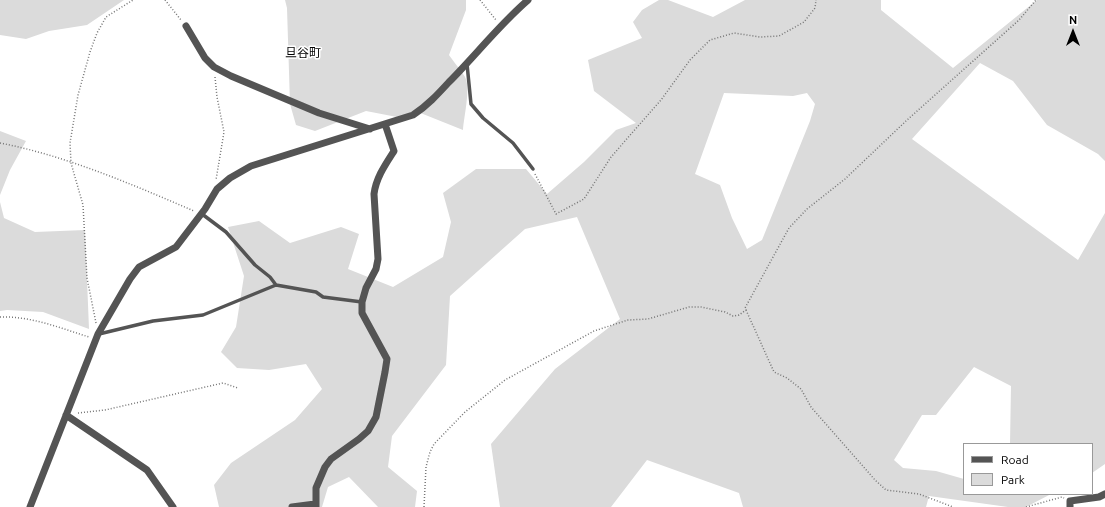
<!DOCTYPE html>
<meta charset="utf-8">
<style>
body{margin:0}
#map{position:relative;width:1105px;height:507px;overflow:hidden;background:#fff;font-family:Ubuntu,sans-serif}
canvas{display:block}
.legend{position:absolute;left:963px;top:443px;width:130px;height:52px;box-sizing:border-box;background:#fff;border:1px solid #999;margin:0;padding:5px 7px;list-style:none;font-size:12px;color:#000}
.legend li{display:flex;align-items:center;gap:8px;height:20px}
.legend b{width:20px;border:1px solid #999}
.north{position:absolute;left:1053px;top:12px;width:40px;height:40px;-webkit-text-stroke:3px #fff;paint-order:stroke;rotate:0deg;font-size:11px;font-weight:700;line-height:16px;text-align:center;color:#000}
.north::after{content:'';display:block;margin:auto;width:14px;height:18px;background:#000;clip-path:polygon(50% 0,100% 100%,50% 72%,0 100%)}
</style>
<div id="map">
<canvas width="1105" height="507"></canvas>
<ul class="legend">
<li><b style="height:5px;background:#545454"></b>Road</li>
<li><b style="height:11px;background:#dbdbdb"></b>Park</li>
</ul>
<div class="north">N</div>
</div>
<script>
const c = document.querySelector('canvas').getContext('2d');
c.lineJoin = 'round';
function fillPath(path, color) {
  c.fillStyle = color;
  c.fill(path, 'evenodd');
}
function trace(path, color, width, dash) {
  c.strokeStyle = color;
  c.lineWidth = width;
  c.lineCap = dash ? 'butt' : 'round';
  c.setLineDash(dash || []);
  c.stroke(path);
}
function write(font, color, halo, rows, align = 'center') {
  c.font = font + ' Ubuntu,"Noto Sans JP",sans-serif';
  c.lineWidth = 3;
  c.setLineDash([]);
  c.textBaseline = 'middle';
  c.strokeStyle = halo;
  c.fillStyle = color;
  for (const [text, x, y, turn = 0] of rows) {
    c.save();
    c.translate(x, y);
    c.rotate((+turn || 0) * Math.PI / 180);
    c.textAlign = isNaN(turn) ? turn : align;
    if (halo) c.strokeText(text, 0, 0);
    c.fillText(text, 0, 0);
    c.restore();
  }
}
const green = new Path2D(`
 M0 0H124L87 25 49 31 26 39 0 35Z
 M285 0H466V10L449 55C453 61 465 75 466 79 470 92 464 116 463 130L418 112 397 117 366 111 315 131 296 125 290 104 287 8Z
 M659 0H668L713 17 745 0H881V10L953 68 1037 0H1105V161L1098 154 1047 125 1013 81 980 63 912 139 1078 260 1105 213V464L1092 473V444H1010L1011 386 974 367 936 415H922L894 460 903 468 936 471 964 479V494H1051L1026 507H1008L929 496 926 507H743L739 493 647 460 611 507H500L491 444 555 369 620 319 577 217 525 229 450 296 446 365 392 436 388 467 417 491 415 507H378L349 477 328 487 322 507H219L214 485 231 463 295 420 322 389 306 364 269 370 237 368 221 352 236 327 244 276 228 227 259 221 290 243 341 227 359 234 348 269 393 287 443 257 451 222 443 193 476 169H526L547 194 584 162 616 130 636 123 594 91 588 60 642 38 633 22 642 10ZM724 93 793 96 807 93 815 104 810 121 762 240 747 249 732 218 720 185 695 174Z
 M0 131 26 141 10 170 0 195Z
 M0 202 4 218 35 232 85 230 89 329 43 312 7 310 0 311Z`);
const path = new Path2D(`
 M165 0 181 20
 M480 0 496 20
 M215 77 217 97 224 132 216 180
 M0 143C67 156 131 184 194 211
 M535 174 556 214 584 199 611 157 661 100 690 60 710 40 734 33 760 37 779 36 804 22 815 8 816 0
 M746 310 774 372 787 378 801 389 811 407 875 480 886 490 919 494 953 507
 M0 317C31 316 60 328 89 337
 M96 323 87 278 83 205 71 163 70 143 78 95 90 52 97 33 106 17 133 0
 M78 413 105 410 223 383 238 388
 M424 507 426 467 430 452 434 444 465 412 505 380 594 331 628 320 648 319 689 307H701L725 312 733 316 739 315 746 310 745 308 789 228 807 209 845 179 906 121 1019 20 1036 0
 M1026 507 1062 497 1064 498`);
const service = new Path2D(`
 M467 64 471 104 483 118 513 143 533 169
 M202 214 226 232 255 265 270 277 276 285
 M99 334 153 321 203 315 276 285 316 292 323 297 362 302`);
const minor = new Path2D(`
 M186 26 205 58 214 67 231 76 319 113 370 129
 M66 415 147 470 173 507
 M30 507 98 334 130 279 139 267 176 247 205 209 217 189 230 178 251 166 413 115C427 106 438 94 449 82 476 55 499 25 528 0
 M292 507 315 504
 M316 507V488L325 467 331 459 359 439 368 431 376 417 385 372 387 359 362 313V302L366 288 376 269 378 259 374 194C376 178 385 165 394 151L385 124
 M1070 507V501L1099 497 1105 494`);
const neighbourhoodNames = [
 ["旦谷町",303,53]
];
fillPath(green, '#dbdbdb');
trace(path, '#767676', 1.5, [1, 2]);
trace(service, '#545454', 3.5);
trace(minor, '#545454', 7);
write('12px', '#000', '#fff', neighbourhoodNames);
</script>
